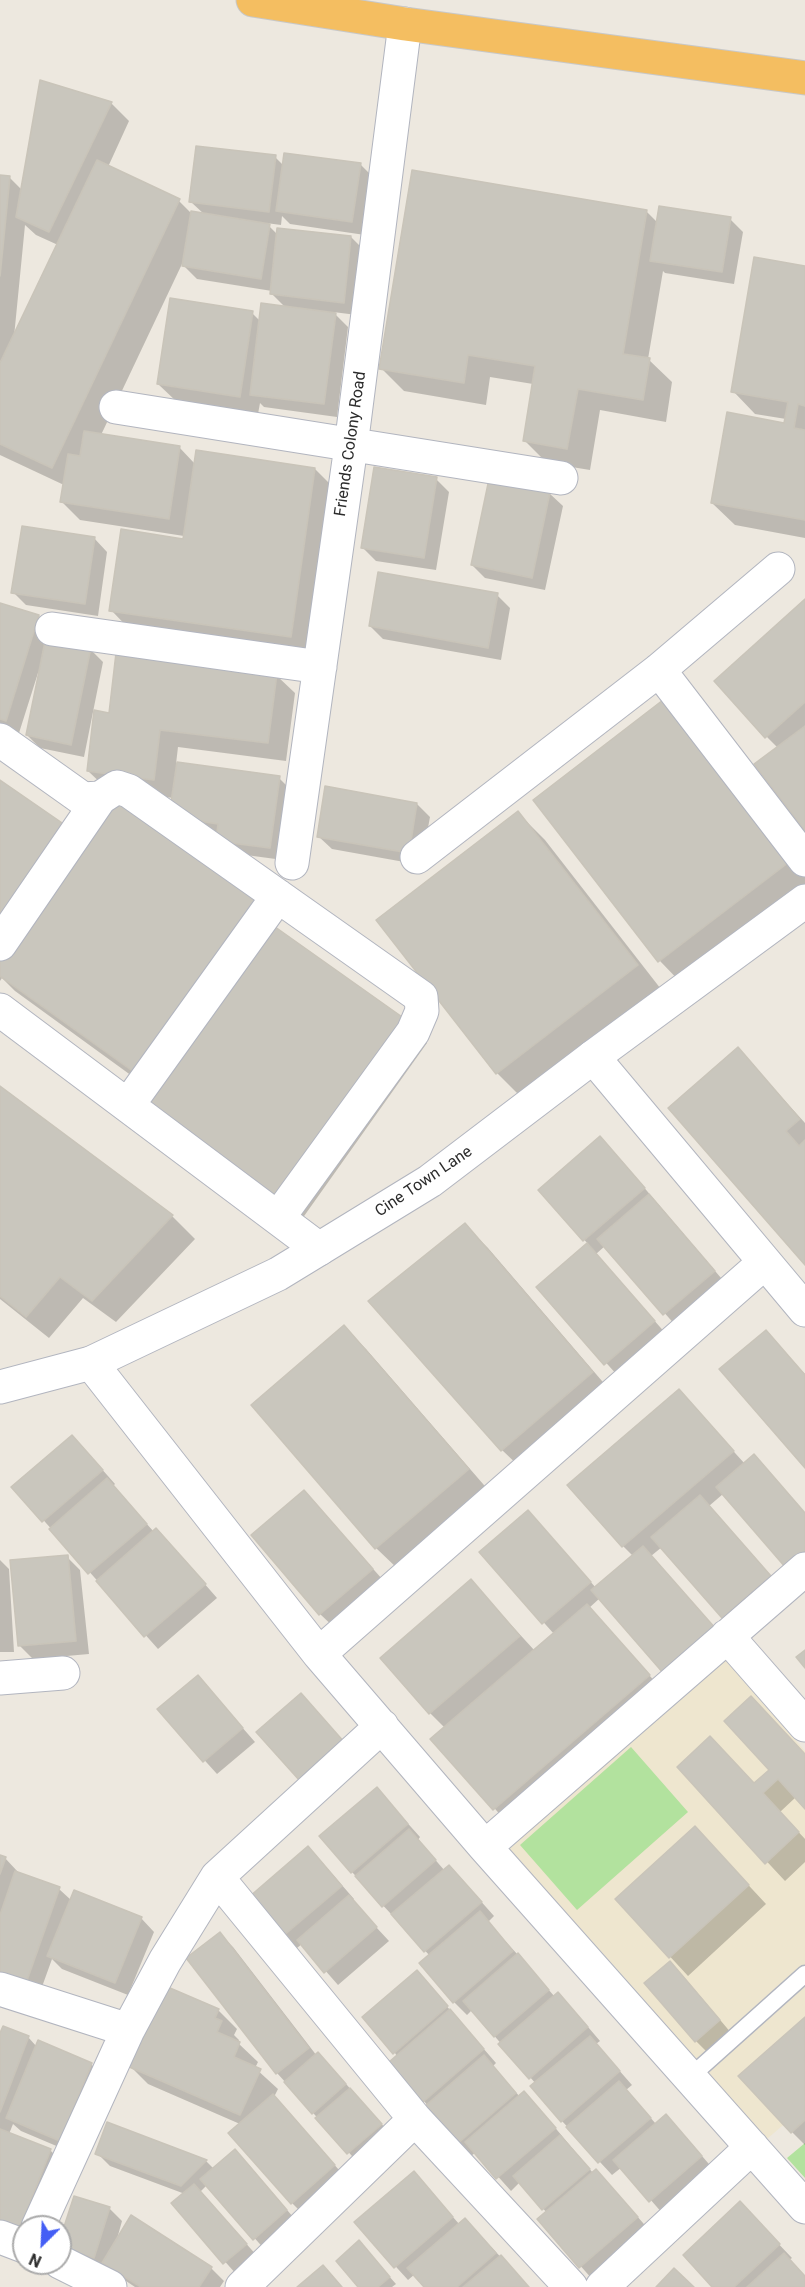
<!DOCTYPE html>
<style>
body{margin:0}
#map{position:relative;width:805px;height:2287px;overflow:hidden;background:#ede8df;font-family:Roboto,sans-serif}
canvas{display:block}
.north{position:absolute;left:12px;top:2215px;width:60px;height:60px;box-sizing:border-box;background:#fff;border:2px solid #ababab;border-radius:50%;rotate:204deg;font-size:16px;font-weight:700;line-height:24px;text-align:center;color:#2c2c2c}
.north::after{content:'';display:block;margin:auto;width:21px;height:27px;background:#445ef5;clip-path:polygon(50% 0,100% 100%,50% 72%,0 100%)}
</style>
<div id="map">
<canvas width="805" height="2287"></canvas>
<div class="north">N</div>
</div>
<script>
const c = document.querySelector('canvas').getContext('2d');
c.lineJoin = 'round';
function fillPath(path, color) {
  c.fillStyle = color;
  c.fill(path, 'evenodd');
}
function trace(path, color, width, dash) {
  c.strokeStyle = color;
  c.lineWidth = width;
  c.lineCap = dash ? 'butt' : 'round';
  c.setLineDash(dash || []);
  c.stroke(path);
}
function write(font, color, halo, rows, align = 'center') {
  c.font = font + ' Roboto,sans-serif';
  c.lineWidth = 4.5;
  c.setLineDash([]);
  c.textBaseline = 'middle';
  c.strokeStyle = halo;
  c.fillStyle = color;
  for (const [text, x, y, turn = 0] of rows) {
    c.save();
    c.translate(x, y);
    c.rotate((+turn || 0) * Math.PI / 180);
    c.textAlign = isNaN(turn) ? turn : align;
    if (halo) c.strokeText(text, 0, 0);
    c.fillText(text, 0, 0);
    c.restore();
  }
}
const education = new Path2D(`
 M721 1655 805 1751V2106L767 2139 502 1848Z`);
const green = new Path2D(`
 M631 1747 688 1812 577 1910 520 1845Z
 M805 2143V2178L787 2158Z`);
const shadow = new Path2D(`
 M111 103 129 121 108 167 179 201 191 213 205 215 191 202 275 157 283 165 285 154 361 165 374 178 365 235 290 224 282 216 281 225 266 223 278 235 351 237 364 250 357 315 333 312 348 327 337 417 264 407 260 403 258 414 177 402 158 384 252 313 260 321 286 308 272 294V291L197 279 182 264 101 435 179 447 195 464 315 469 342 496 318 664 138 638 111 610 184 541V536L80 520 62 502 64 485 0 455V177H9L22 190ZM25 225 36 235 58 245 14 337Z
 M646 211 658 223 730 219 743 232 734 284 665 273 663 271 648 359 672 382 666 422 600 410 590 470 547 463 524 440 533 384 490 377 486 405 404 391 381 368Z
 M805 268V538L735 525 712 503 785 424 786 419 755 414 733 391Z
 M436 479 449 492 436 570 376 561 363 548Z
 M549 493 563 506 545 590 485 578 472 565Z
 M94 538 107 552 98 616 26 605 13 592Z
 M497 595 510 608 501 660 383 639 370 626Z
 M805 601V828L778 748 767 737Z
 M0 605 39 616 52 629 90 649 103 662 84 757 40 748 27 735 40 674 38 673 19 733 0 728Z
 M276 675 295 693 286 761 178 747 176 764 279 778 292 791 283 860 231 853 184 829 173 798 107 789 88 771 110 714Z
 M690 729 805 877V898L687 989 660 961 535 800Z
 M0 782 67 828 283 918 275 929 404 1021 427 1043 302 1219 169 1125 154 1092 15 991 2 978 0 981Z
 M417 804 430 817 421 865 332 849 318 836Z
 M518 813 545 840 664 993 524 1100 497 1073Z
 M738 1049 805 1123V1263Z
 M0 1088 172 1216 195 1239 116 1322 83 1298 49 1338 0 1299Z
 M613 1151 727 1285 677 1327 605 1246 596 1254 667 1335 618 1376 538 1287 588 1244 540 1190Z
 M465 1225 488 1248 614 1395 525 1472 502 1450Z
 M344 1327 366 1349 490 1492 399 1570 376 1548Z
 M766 1332 805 1374V1466Z
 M679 1391 745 1464 805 1513V1576L723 1494 709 1506 783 1590 736 1630 662 1547 651 1556 733 1649 600 1598 589 1608 667 1695 512 1828 433 1739 445 1728 430 1713 471 1581 535 1651 554 1634 481 1552 541 1525 596 1588 633 1556 623 1546Z
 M85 1450 115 1484 113 1486 154 1532 169 1543 217 1598 158 1649 14 1487Z
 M322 1511 390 1588 339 1632 320 1614Z
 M67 1557 80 1570 89 1654 33 1659 20 1646Z
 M0 1560 9 1569 14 1652H0Z
 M198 1677 255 1742 217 1774 159 1710Z
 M805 1755V1807L796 1797 780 1812 805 1839V1862L785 1881 679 1767 755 1785Z
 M377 1789 420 1837 418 1840 445 1871 462 1880 494 1916 488 1922 518 1955 555 1997 558 1994 571 2007 600 2041 596 2044 632 2085 626 2090 656 2124 679 2129 714 2170 663 2214 622 2167 612 2175 562 2121 532 2087 536 2084 472 2010 467 2015 454 2002 430 1956 352 1872Z
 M713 1847 766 1904 688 1976 617 1899Z
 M0 1857 5 1858 18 1872 17 1874 59 1889 71 1900 141 1918 154 1932 128 1995 62 1969 52 1959 38 1998 0 1984Z
 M321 1861 354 1899 352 1901 389 1941 338 1985 302 1944 297 1948 284 1935Z
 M220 1934 233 1947 317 2056 331 2067 394 2138 361 2166 277 2073Z
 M417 1972 496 2063 493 2066 520 2097 537 2106 593 2173 609 2184 650 2231 593 2280 539 2219 547 2213 520 2182 511 2191 476 2152 471 2156 458 2143 424 2101 395 2053Z
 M683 1976 732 2034 709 2054 696 2041Z
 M218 2010 237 2029 234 2035 239 2040 238 2043 258 2062 255 2068 278 2089 274 2097 347 2179 305 2216 292 2203 240 2124 148 2084 129 2065Z
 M805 2019V2145L792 2132Z
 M0 2034 28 2037 37 2047 91 2064 104 2077 73 2153 21 2131 13 2124 9 2134 50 2150 63 2163 39 2227 0 2233Z
 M97 2153 206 2161 214 2169 248 2164 299 2224 267 2252 207 2185 200 2192 259 2258 238 2276 173 2204 185 2194 110 2166Z
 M414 2173 460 2225 478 2233 529 2287H426L415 2274 408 2280 356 2223Z
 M109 2208 122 2221 117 2239 211 2268 224 2281 220 2287H135L117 2275 108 2267 107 2271 60 2245Z
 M753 2217 792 2258 789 2260 805 2277V2287H714Z
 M365 2249 396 2284 392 2287H360Z`);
const building = new Path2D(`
 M40 80 112 102 49 232 16 217Z
 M196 146 276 155 269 212 189 202Z
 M284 153 361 163 352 222 276 211Z
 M97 160 180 199 52 468 0 444V363Z
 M412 170 647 210 623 354 650 358 643 400 578 389 567 449 523 441 535 366 468 355 464 383 379 369Z
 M0 175 10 176 0 276Z
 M659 206 731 217 722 272 650 261Z
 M191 211 270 224 261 279 182 266Z
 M277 228 351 236 344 303 270 294Z
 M754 257 805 266V406L798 404 794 428 805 430V520L711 503 727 412 784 423 788 402 731 392Z
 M170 298 253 311 240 397 157 384Z
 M261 303 336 313 324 404 250 395Z
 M84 431 180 446 169 519 60 502 68 454 80 456Z
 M196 450 315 468 291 637 109 611 121 529 183 539Z
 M374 467 437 477 424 558 361 548Z
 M489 479 550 492 532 578 471 565Z
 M22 526 95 537 85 604 11 593Z
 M378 572 498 593 488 648 369 626Z
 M805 599V702L765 738 714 681Z
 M0 603 39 615 6 721 0 719Z
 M46 637 91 647 71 745 26 735Z
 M116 653 277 673 268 743 160 730 154 780 87 771 94 710 109 713Z
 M663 700 789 862 658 962 533 800Z
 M805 726V831L754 764Z
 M177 762 280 776 270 848 216 841 218 824 169 816Z
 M0 780 68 827 0 926Z
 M325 786 417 803 409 853 317 837Z
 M118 791 262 895 134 1072 0 976V956Z
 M518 811 638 965 496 1074 376 920Z
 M271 924 405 1019 279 1198 145 1103Z
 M738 1047 800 1119 786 1131 799 1146 805 1140V1265L668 1108Z
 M0 1086 173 1215 92 1301 60 1277 26 1317 0 1296Z
 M600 1136 645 1188 583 1241 538 1190Z
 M649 1194 715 1271 663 1315 597 1239Z
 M465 1223 593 1372 501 1451 368 1301Z
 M587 1243 655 1321 604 1365 536 1287Z
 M344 1325 469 1469 375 1549 251 1405Z
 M766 1330 805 1375V1468L719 1369Z
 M679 1389 734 1451 622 1547 567 1485Z
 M72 1435 103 1470 42 1522 11 1487Z
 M754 1454 805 1513V1552L786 1568 716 1487Z
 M107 1478 147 1524 88 1574 49 1529Z
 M304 1490 373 1569 319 1615 251 1535Z
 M700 1495 771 1576 722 1618 651 1537Z
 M528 1510 591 1582 542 1624 479 1552Z
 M156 1528 206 1584 144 1637 96 1581Z
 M643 1546 716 1629 664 1674 591 1590Z
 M68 1555 76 1641 18 1646 10 1560Z
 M471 1579 520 1636 429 1714 380 1658Z
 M587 1604 650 1675 493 1810 430 1739Z
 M805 1650V1668L796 1657Z
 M198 1675 243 1728 203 1762 157 1709Z
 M301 1693 345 1743 300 1781 256 1732Z
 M751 1696 805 1754V1809L778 1779 763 1793 799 1832 765 1864 677 1767 710 1736 754 1783 769 1770 724 1721Z
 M377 1787 408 1824 351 1873 319 1836Z
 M695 1826 749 1885 669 1958 615 1899Z
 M409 1829 436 1860 382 1907 355 1876Z
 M308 1846 342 1886 283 1936 249 1897Z
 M0 1855 6 1857 0 1874Z
 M449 1865 482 1902 424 1952 391 1914Z
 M15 1871 60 1887 25 1986 0 1976V1915Z
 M74 1890 142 1917 115 1983 47 1956Z
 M349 1895 377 1927 324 1973 297 1940Z
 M480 1911 513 1951 453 2003 419 1963Z
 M220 1932 309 2048 276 2074 186 1958Z
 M518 1953 549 1990 494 2037 463 2001Z
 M670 1961 720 2020 695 2042 644 1983Z
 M417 1970 448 2006 393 2054 362 2017Z
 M163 1985 219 2009 215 2018 222 2021 217 2032 240 2042 234 2057 261 2069 240 2115 127 2066Z
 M558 1992 588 2027 529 2079 498 2044Z
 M450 2009 484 2049 423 2102 389 2062Z
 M805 2017V2120L791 2133 738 2076Z
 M3 2026 29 2036 0 2112V2033Z
 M590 2036 620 2071 561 2122 530 2086Z
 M38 2040 92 2063 60 2141 6 2118Z
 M318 2052 346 2084 312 2114 284 2082Z
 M484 2055 516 2093 457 2144 424 2107Z
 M619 2081 651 2118 598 2163 566 2127Z
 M350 2088 382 2124 347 2154 315 2118Z
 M524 2091 556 2128 496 2179 465 2142Z
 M273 2094 335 2165 291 2204 228 2133Z
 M666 2114 702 2156 649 2202 613 2160Z
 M107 2122 207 2160 181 2186 95 2154Z
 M0 2129 51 2149 18 2233 0 2226Z
 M560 2135 590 2169 542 2210 513 2176Z
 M235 2149 287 2210 253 2240 200 2179Z
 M596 2169 638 2217 579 2268 537 2219Z
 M414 2171 453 2217 394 2268 354 2222Z
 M194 2184 247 2244 223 2264 171 2203Z
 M74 2196 110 2207 94 2258 60 2247V2239Z
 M740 2201 780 2244 734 2287H712L683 2255Z
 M131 2215 212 2267 199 2287H141L102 2263Z
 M465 2218 496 2253 457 2287H424L407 2268Z
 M359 2240 390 2277 378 2287H358L336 2261Z
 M784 2253 805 2276V2287H747Z
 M501 2255 529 2287H463Z
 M323 2265 342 2287H297Z
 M674 2268 694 2287H656Z`);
const service = new Path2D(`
 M690 2077 805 1974`);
const minor = new Path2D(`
 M116 407 561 478
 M52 629 320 667
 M659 670 805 860
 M0 740 83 799 100 798 117 787 129 791 421 997 422 1011 413 1032 278 1218
 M417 857 659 670 778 569
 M292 863 351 446 405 24
 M0 944 100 798
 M0 1010 319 1249
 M593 1057 805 1310
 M128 1105 278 896
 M91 1363 319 1654 485 1847 805 2207
 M727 1636 805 1725
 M319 1654 764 1263
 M0 1678 63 1673
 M485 1847 805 1569
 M217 1877 415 2119 571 2287
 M0 1989 128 2030
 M38 2227 128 2030 165 1961 217 1877 382 1726
 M0 2237 24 2246
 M60 2262 110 2287
 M242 2287 415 2119
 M602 2287 752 2147`);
const tertiary = new Path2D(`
 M0 1387 91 1363 278 1274 319 1249 430 1181 593 1057 805 901`);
const trunk = new Path2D(`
 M253 0 405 24 805 78`);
const streetNames = [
 ["Friends Colony Road",351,444,-82],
 ["Cine Town Lane",424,1182,-34]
];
fillPath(education, '#eee6cf');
fillPath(green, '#b2e29e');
fillPath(shadow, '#0003');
fillPath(building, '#c9c6bd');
trace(building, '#c9c4b9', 1.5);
trace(service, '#b2b5bf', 19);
trace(minor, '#b2b5bf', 35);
trace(tertiary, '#b2b5bf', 35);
trace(trunk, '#c8c8c8', 35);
trace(service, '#fff', 16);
trace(minor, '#fff', 33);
trace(tertiary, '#fff', 33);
trace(trunk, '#f4be61', 33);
write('16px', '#2c2c2c', '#fff', streetNames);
</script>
